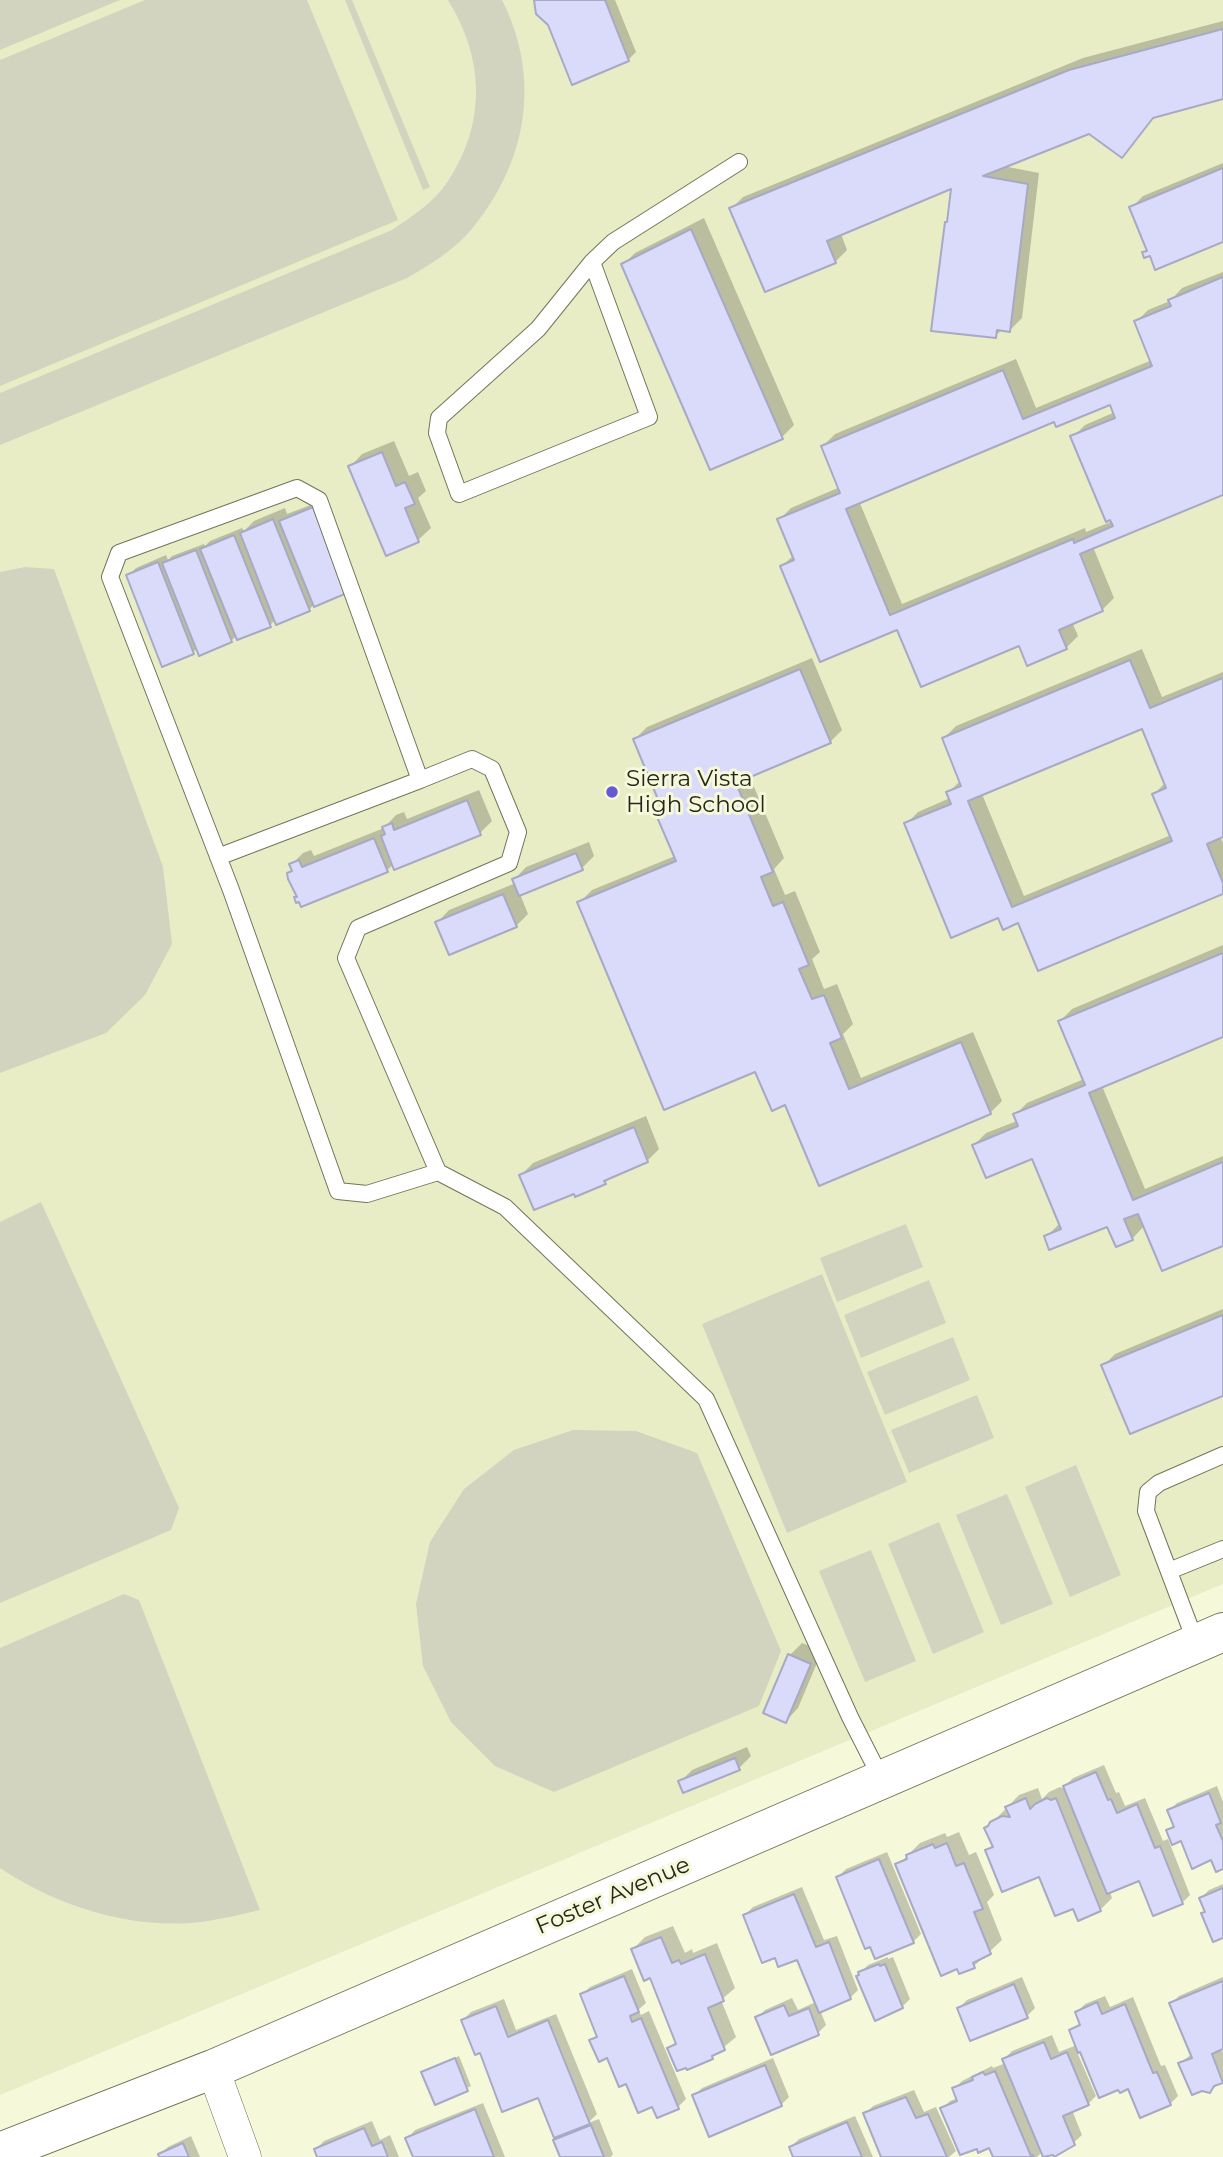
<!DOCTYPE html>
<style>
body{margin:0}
canvas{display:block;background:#f5f8d9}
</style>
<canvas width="1223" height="2157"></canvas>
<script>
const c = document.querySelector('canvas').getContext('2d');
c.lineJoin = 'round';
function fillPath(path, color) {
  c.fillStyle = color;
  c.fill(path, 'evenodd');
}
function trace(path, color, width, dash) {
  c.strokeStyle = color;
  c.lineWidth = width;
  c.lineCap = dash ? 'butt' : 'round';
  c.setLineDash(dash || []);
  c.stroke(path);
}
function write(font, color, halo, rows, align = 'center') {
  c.font = font + ' Montserrat,sans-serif';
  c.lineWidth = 6;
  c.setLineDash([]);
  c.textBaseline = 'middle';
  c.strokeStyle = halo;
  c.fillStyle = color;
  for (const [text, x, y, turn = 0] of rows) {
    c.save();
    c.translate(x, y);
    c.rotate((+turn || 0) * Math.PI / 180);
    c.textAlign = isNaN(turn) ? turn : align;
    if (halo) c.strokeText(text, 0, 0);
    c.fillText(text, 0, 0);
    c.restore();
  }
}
const built = new Path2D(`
 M0 0H1223V1584L0 2095Z`);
const green = new Path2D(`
 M0 0H120L0 50Z
 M145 0H307L398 220 0 386V60Z
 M345 0H352L430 187 423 190Z
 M448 0H502C542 79 527 163 471 230 454 250 430 265 407 278L0 445V393L392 230C412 216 435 202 448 181 487 122 484 58 448 0Z
 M25 567 54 569 163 867 172 944 145 995 106 1033 0 1073V572Z
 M41 1202 179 1508 171 1530 0 1603V1222Z
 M906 1224 923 1267 837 1302 820 1258Z
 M822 1274 907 1482 787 1533 702 1324Z
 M929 1280 946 1323 861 1358 844 1315Z
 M953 1337 970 1380 885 1415 867 1372Z
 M977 1395 994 1438 909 1473 891 1430Z
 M573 1430 636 1431 697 1453 781 1651 759 1706 554 1792 495 1766 451 1722 423 1666 416 1604 430 1542 464 1489 514 1450Z
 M1076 1465 1121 1575 1070 1597 1025 1487Z
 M1007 1494 1053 1604 1001 1625 956 1515Z
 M939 1522 984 1632 933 1654 888 1544Z
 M871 1550 916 1661 865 1682 819 1571Z
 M124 1594 139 1600 260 1910C243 1914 226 1918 208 1921 137 1932 58 1907 0 1868V1648Z`);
const shadow = new Path2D(`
 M535 0H615L636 52 628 60 550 24Z
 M1223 21V97L1156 115 1122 156 1089 132 1003 166 1039 173 1022 318 1010 330 1003 329 995 336 946 223 949 220 953 186 841 234 847 250 835 262 731 209 743 197 1083 58Z
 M1223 163V240L1144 253 1148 249 1131 208 1143 196Z
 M704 218 794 425 782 437 711 468 623 265 635 253Z
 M1223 272V493L1093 547 1114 598 1102 610 1072 622 1078 636 1066 648 898 628 782 566 794 555 779 520 791 508 840 487 823 446 835 434 1016 359 1036 408 1152 360 1136 322 1148 310 1170 301 1182 288ZM1111 402 1115 412 1085 425 1073 437 1113 521 1086 532 1085 528 902 604 859 501 1055 420Z
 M394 441 409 476 418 472 426 491 418 498 431 528 418 540 387 554 350 467 362 454Z
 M321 501 314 604 309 610 276 619 270 625 238 638 237 635 231 641 198 648 193 652 128 576 136 568 166 555 168 560 172 556 204 544 205 546 210 541 242 528 244 531 254 521 285 508 287 514Z
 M1142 649 1162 697 1223 672V835L1220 836 1223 843V892L1019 921 999 916 906 824 918 812 950 798 948 793 961 780 944 738 956 726ZM1143 727 1166 782 1154 794 1171 835 1024 896 982 794Z
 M812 658 842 730 830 742 749 775 784 858 774 869 785 895 795 891 820 952 812 959 824 989 837 984 853 1024 843 1034 861 1078 973 1032 1002 1101 990 1113 786 1103 756 1070 580 902 592 890 675 856 660 817 665 812 635 739 647 727Z
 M479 790 492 821 480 833 394 864 387 870 298 896 289 874 293 869 291 865 303 853 311 850 314 856 384 828 396 815 404 812 407 819Z
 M589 842 594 856 582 868 520 894 528 914 516 926 437 923 449 910 516 883 514 880 526 867Z
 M1223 945V1035L1102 1086 1145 1189 1223 1156V1244L1145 1225 1132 1239 1108 1224 1046 1237 1060 1223 1032 1157 974 1145 986 1133 1017 1121 1015 1115 1027 1103 1084 1079 1060 1021 1072 1009Z
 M646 1116 659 1149 647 1161 612 1175 605 1183 575 1192 521 1175 533 1163Z
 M1223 1309V1394L1103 1366 1115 1354Z
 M802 1643 822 1651 798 1708 786 1721 765 1712 790 1655Z
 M747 1747 751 1756 739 1768 680 1782 692 1770Z
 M1104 1765 1116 1793 1119 1792 1125 1806 1145 1798 1163 1841 1168 1839 1190 1895 1182 1903 1140 1878 1109 1890 1112 1898 1100 1910 1074 1907 1040 1874 987 1851 993 1844 987 1828 1019 1795 1038 1788 1042 1799 1049 1792 1060 1787 1067 1790 1065 1786 1073 1778Z
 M1217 1786 1223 1802V1867L1212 1858 1168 1831 1175 1824 1169 1811 1177 1803Z
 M959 1832 969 1855 976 1852 994 1895 987 1902 1002 1940 974 1966 898 1865 920 1843 945 1833 947 1837Z
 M887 1852 921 1934 913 1942 838 1877 846 1869Z
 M1223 1884V1937L1201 1898 1209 1890Z
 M802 1887 824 1940 837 1936 858 1990 850 1998 820 2010 826 2025 818 2033 772 2052 757 2018 765 2010 792 1998 798 2010 816 2002 798 1957 776 1956 745 1915 753 1907Z
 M673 1926 685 1953 692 1949 693 1953 717 1943 735 1988 721 2000 736 2037 712 2057 669 2048 677 2041 651 1976 633 1949 645 1937Z
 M888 1957V1959L893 1957 910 1999 902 2007 876 2018 860 1973 868 1965Z
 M632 1969 646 2003 638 2010 641 2015 649 2011 686 2099 678 2107 658 2116 653 2105 627 2082 608 2056 591 2041 598 2034 582 1995 590 1987Z
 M1022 1977 1035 2008 1027 2016 959 2008 967 2000Z
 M1223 1977V2047L1221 2048 1223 2053V2081L1210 2091 1180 2063 1192 2054 1171 2004 1179 1996Z
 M1105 1996 1110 2007 1133 1997 1161 2066 1165 2065 1178 2096 1170 2104 1129 2087 1081 2050 1077 2052 1096 2096 1088 2104 1072 2110 1082 2135 1066 2150 1044 2157 1042 2152 1037 2157H997L990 2146 942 2109 950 2101 958 2098 954 2089 962 2081 992 2066 993 2068 1006 2063 1004 2059 1012 2051 1052 2035 1059 2052 1077 2045 1071 2031 1081 2022 1077 2012 1085 2004Z
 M504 1999 516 2030 556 2014 597 2114 588 2123 599 2119 613 2154 611 2157H562L555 2140 563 2132 539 2096 481 2050 463 2020 471 2012Z
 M459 2056 471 2086 436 2102 424 2072Z
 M773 2058 789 2097 781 2105 694 2096 702 2088Z
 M914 2090 924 2112 936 2107 956 2151 949 2157H884L865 2114 873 2106Z
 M483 2103 505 2157H415L408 2138 415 2130Z
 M855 2116 873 2157H795L791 2147 799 2139Z
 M372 2121 380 2140 390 2135 399 2157H319L316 2149 324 2141Z
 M191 2136 200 2157H161L160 2154 168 2147Z`);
const building = new Path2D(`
 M534 0H605L629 61 572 85 548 25 536 14Z
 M1223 29V99L1153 118 1122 158 1089 134 983 176 1028 184 1010 332 997 330 996 338 931 331 945 222H947L951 189 827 241 836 263 765 292 729 208 1069 70Z
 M1223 168V242L1155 270 1150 256 1144 258 1142 252 1147 251 1129 207Z
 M691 229 783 439 710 470 621 264Z
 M1223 277V495L1080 554 1103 611 1059 630 1067 649 1027 666 1019 646 921 687 897 630 820 662 780 566 794 560 777 519 840 493 821 446 1003 370 1023 419 1152 366 1134 321 1171 306 1168 300ZM1110 405 1115 418 1070 436 1106 522 1110 520 1113 526 1074 543 1073 539 890 615 846 509 1054 422 1056 427Z
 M382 452 396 486 405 482 415 504 405 508 419 542 386 556 348 466Z
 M313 507 347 593 314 607 279 521Z
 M273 519 310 611 276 625 240 533Z
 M234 535 271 627 237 640 200 549Z
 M196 550 232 642 199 656 162 563Z
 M158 562 194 654 162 667 126 575Z
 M1130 660 1150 708 1223 678V837L1207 844 1223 883V894L1038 971 1018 923 1003 930 998 918 951 938 904 823 951 804 946 792 961 786 942 738ZM1142 729 1166 788 1152 794 1172 841 1012 907 968 801Z
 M800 669 831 743 736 783 773 872 761 877 773 906 783 902 809 965 799 969 812 999 824 995 842 1038 830 1043 849 1089 961 1042 991 1114 819 1186 785 1105 772 1111 755 1072 664 1110 577 902 676 861 657 817 664 814 633 739Z
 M467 800 481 835 394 870 381 836 385 834 382 827 392 823 394 830Z
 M374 838 388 872 301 907 299 902 296 903 294 897H297L288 879 287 873 292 871 289 864 299 860 302 867Z
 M576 853 583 870 519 896 512 879Z
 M503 894 517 927 449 955 435 922Z
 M1223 953V1037L1089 1093 1133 1200 1223 1162V1246L1162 1271 1138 1214 1124 1219 1133 1240 1116 1247 1107 1227 1049 1250 1044 1236 1061 1229 1032 1159 986 1178 972 1145 1018 1126 1013 1114 1085 1085 1058 1021Z
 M634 1127 648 1162 604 1181 606 1184 575 1197 574 1194 534 1210 519 1175Z
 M1223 1315V1396L1130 1434 1101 1365Z
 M788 1654 811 1664 786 1723 763 1713Z
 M735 1758 740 1770 683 1793 678 1781Z
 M1096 1772 1108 1800 1111 1799 1117 1813 1137 1804 1155 1848 1160 1846 1183 1904 1153 1916 1139 1881 1107 1894 1063 1786Z
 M1209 1793 1221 1823 1216 1825 1223 1841V1869L1216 1872 1211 1860 1192 1869 1181 1841 1172 1845 1166 1830 1174 1827 1167 1810Z
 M1026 1798 1030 1809 1035 1804 1047 1798 1051 1800 1056 1798 1101 1911 1078 1921 1073 1909 1055 1916 1039 1877 1002 1892 985 1850 993 1847 984 1828 988 1826 990 1822 1002 1816 1010 1817 1005 1807Z
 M947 1843 956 1866 964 1863 983 1909 974 1912 991 1954 973 1963 975 1968 959 1974 957 1969 941 1976 895 1864 907 1859 906 1855 933 1844 935 1848Z
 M879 1859 914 1943 875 1959 870 1947 865 1949 836 1877Z
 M1223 1888V1938L1213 1942 1201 1913 1205 1912 1199 1898Z
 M794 1894 816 1947 829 1942 851 1999 819 2013 797 1960 778 1967 775 1958 762 1963 743 1915Z
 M661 1937 672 1963 679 1960 681 1964 705 1954 724 2001 708 2008 725 2050 712 2056 713 2059 687 2070 686 2068 677 2071 667 2048 676 2044 650 1978 644 1981 631 1949Z
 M879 1964 880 1966 885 1964 903 2008 875 2021 856 1976 859 1975 858 1972Z
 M624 1976 639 2012 630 2016 632 2022 641 2018 679 2109 657 2118 652 2107 638 2113 626 2084 619 2087 607 2058 599 2062 589 2040 597 2037 580 1994Z
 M1223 1981V2049L1212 2054 1223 2083 1214 2086 1210 2093 1202 2091 1192 2095 1178 2063 1192 2058 1169 2003Z
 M1014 1984 1028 2018 970 2041 957 2008Z
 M1097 2002 1102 2014 1125 2004 1153 2073 1157 2072 1171 2105 1140 2118 1128 2089 1120 2093 1118 2090 1099 2098 1080 2052 1078 2053 1069 2030 1080 2025 1075 2012Z
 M784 2005 789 2016 809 2008 819 2035 771 2055 755 2017Z
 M496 2006 508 2037 548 2020 590 2124 554 2138 538 2098 502 2112 480 2053 475 2055 461 2020Z
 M1044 2042 1051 2059 1067 2052 1089 2105 1063 2116 1075 2145 1054 2157 1053 2155 1043 2157 1002 2059Z
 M455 2058 468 2091 435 2105 421 2072Z
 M765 2065 782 2106 709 2137 692 2095Z
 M995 2071 1031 2156 1033 2155 1034 2157H993L989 2148 978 2153 977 2149 960 2155 940 2108 957 2101 952 2088 973 2080 972 2077 983 2072 985 2075Z
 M906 2097 916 2118 928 2114 947 2157H881L863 2113Z
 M475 2109 494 2157H413L405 2138Z
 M847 2122 862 2157H793L789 2147Z
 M591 2125 604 2157H560L553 2140Z
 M364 2128 372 2146 382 2142 388 2157H317L314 2149Z
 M183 2143 189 2157H159L158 2154Z`);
const service = new Path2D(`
 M592 262 649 417 459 494 437 433 439 418 538 329 592 262 613 242 739 162
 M218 857 420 780
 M438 1172 346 958 358 928 509 863 518 832 492 769 472 759 420 780 319 500 297 488 119 553 110 577 231 890 338 1191 367 1194 438 1172 505 1207 706 1399 850 1717 882 1780
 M1169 1571 1223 1549
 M1196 1643 1146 1511 1148 1492 1159 1483 1223 1455`);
const minor = new Path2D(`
 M213 2069 245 2157`);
const tertiary = new Path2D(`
 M0 2152 213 2069 1223 1632`);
const markers = [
 [612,792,7,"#665ad4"]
];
const poiNames = [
 ["Sierra Vista",626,779],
 ["High School",626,805]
];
const streetNames = [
 ["Foster Avenue",613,1896,-23]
];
fillPath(built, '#e9edc6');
fillPath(green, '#d2d4bf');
fillPath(shadow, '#0003');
fillPath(building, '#dadbfa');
trace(building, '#a7a9c5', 2);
trace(service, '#727559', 18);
trace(minor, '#727559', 33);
trace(tertiary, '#727559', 40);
trace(service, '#fff', 16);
trace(minor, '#fff', 32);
trace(tertiary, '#fff', 38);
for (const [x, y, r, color] of markers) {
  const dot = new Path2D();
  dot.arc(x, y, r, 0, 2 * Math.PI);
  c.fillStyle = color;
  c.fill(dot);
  trace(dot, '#f5f8d9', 2.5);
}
write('23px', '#26271c', '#f5f8d9', poiNames, 'left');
write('23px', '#26271c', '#f5f8d9', streetNames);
</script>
